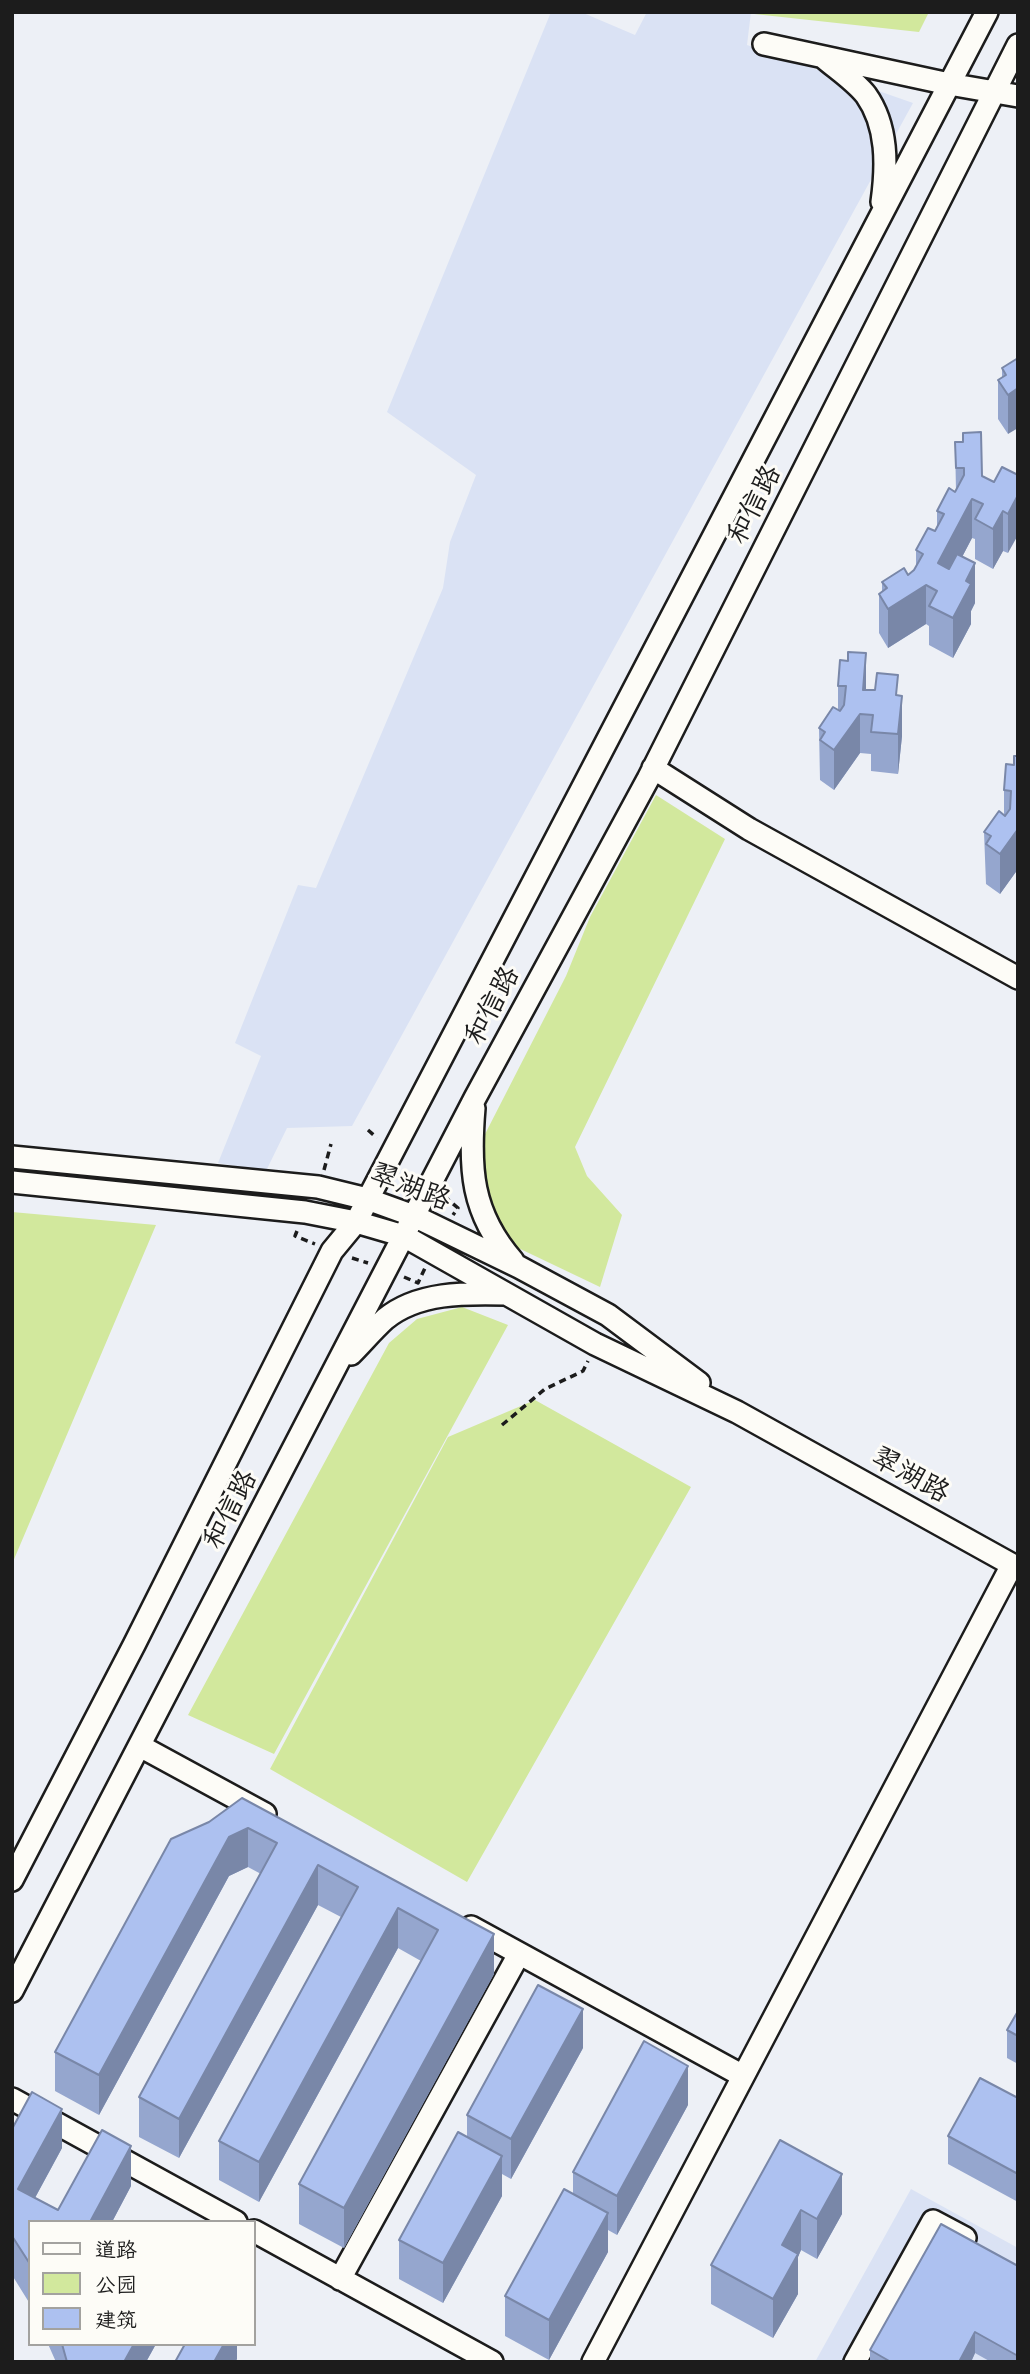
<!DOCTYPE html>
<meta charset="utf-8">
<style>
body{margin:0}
#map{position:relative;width:1030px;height:2374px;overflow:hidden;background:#edf0f6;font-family:Caveat,"LXGW WenKai TC",sans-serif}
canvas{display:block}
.frame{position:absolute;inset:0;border:14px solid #1c1c1c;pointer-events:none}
.legend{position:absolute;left:28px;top:2220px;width:228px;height:126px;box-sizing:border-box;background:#fdfcf7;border:2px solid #a3a29f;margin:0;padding:9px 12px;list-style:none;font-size:21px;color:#1c1c1c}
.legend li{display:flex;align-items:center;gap:14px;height:35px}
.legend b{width:35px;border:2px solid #a3a29f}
</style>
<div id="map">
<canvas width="1030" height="2374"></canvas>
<div class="frame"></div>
<ul class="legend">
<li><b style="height:9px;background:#fdfcf7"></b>道路</li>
<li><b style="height:19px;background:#d2e89d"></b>公园</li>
<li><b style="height:19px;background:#adc1f0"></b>建筑</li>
</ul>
</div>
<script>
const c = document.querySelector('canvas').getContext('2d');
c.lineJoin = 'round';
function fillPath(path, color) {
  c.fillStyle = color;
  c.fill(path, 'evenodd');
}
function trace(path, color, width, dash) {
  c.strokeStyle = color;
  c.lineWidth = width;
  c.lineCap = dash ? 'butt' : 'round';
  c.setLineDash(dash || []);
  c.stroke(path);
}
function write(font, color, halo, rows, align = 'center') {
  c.font = font + ' Caveat,"LXGW WenKai TC",sans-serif';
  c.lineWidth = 6;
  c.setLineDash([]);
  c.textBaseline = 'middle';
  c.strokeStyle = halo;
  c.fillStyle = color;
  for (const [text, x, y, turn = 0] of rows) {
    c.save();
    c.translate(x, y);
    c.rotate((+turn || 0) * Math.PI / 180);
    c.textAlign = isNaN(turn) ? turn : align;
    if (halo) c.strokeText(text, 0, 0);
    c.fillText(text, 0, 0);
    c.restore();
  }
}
const built = new Path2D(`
 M551 12H581L635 35 647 12H751L747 45 913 103 352 1126 287 1128 266 1171 218 1163 261 1056 235 1043 298 885 316 888 443 588 450 542 476 475 387 412Z
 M911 2189 1018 2248V2362H815Z`);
const green = new Path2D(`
 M736 12H929L919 32Z
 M656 795 725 839 575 1147 587 1176 622 1215 600 1287 512 1245 491 1219 484 1192 482 1140 566 976 590 917Z
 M12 1212 156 1225 12 1564Z
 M462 1307 508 1325 274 1754 188 1715 389 1343 417 1319Z
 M535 1400 691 1487 467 1882 270 1769 448 1437Z`);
const path = new Path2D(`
 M368 1130 377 1138
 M324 1170 331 1144
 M444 1196 458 1208 453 1215
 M297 1231 295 1236 315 1244
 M352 1258 368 1263
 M404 1277 418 1283 425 1268
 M502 1425 545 1389 583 1371 588 1361`);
const minor = new Path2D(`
 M764 44 949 84 1018 96
 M824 58C837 69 855 81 866 95 888 126 887 166 882 202
 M653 768 749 829 1018 978
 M474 1108C469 1168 471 1213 513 1261
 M12 1157 318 1187 367 1199 414 1216 519 1267 608 1315 699 1383
 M12 1182 305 1212 356 1222 404 1236 595 1344 737 1412 1018 1568
 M351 1354C362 1343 373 1330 385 1319 418 1292 465 1293 505 1294
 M140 1746 265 1814
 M12 1880 134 1645 332 1251 356 1222 987 12
 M471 1927 743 2076
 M12 1991 475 1098 648 779 1018 45
 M12 2099 236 2222
 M254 2231 492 2362
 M340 2279 519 1954
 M593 2362 1012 1565
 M855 2362 933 2221 965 2238`);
const wall = new Path2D(`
 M1018 358 1008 434 998 419V380L1002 377V368Z
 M955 442 982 476 994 482 1018 475 1008 553 1003 551 993 569 975 559V539L972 538 962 557 975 603 971 611V624L953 658 929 645V626L926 624 888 648 879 633V594L882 591V582L908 575 914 570 916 566V550L935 531 937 528V511L956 491Z
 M838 686 898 695 902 736 898 774 871 771V754L860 753 834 790 820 780 819 728 838 710Z
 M1018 756V869L1000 894 986 884 984 832 1004 814V790Z
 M242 1798 494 1934V1974L344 2248 299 2224V2184L421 1961 398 1948 259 2202 219 2180V2141L341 1917 318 1905 179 2158 139 2137V2097L261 1874 248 1867 229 1876 99 2115 55 2091V2052L209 1822Z
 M1007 2030 1018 2036V2064L1007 2058Z
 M583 2048 511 2179 502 2174V2196L443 2303 399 2279V2240L467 2137V2115Z
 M1018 2098V2202L948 2164V2136Z
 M688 2105 617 2235 608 2230V2252L549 2360 505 2336V2296L573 2194V2172Z
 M12 2129 62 2148 35 2198 58 2210 131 2186 112 2222H30V2304L12 2275Z
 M780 2140 842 2214 817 2259 801 2250 798 2257V2294L773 2338 711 2304V2265Z
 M1018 2266V2362H991L975 2353 971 2362H870V2350Z
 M48 2344H156L146 2362H56Z`);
const shadedWall = new Path2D(`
 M1018 388V428L1008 434V395Z
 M1018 495V535L1008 553V514Z
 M972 499V538L938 603V563Z
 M1003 511V551L993 569V529Z
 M975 563V603L971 611V624L953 658V618L966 581Z
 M926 585V624L888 648V609Z
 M866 653V693L863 690Z
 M902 696V736L898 774V734Z
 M860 714V753L834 790V750Z
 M1018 829V869L1000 894V854Z
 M248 1828V1867L229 1876 99 2115V2075L229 1837Z
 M318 1865V1905L179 2158V2119Z
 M398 1908V1948L259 2202V2162Z
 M494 1934V1974L344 2248V2208Z
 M583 2009V2048L511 2179V2139Z
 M688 2066V2105L617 2235V2196Z
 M62 2109V2148L18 2229V2189Z
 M131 2146V2186L112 2222H90Z
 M502 2156V2196L443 2303V2263Z
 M842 2174V2214L817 2259V2219Z
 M801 2210V2250L798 2257V2294L773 2338V2299L782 2245Z
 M608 2213V2252L549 2360V2320Z
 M975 2332V2353L971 2362H959Z
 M134 2344H156L146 2362H124Z
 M224 2344H237V2359L236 2362H214Z`);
const building = new Path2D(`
 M1018 358V388L1008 395 998 380 1006 375 1002 368Z
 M981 432 982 476 994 482 1002 467 1018 475V495L1008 514 1003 511 993 529 975 519 983 504 972 499 938 563 949 569 957 554 975 563 966 581 971 584 953 618 929 606 937 591 926 585 888 609 879 594 887 588 882 582 904 568 908 575 914 570 923 554 916 550 928 528 935 531 944 514 937 511 949 488 955 492 964 475V468H956L955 442H963V433Z
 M848 652 866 653 863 690H875L877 673 898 675 896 695 902 696 898 734 871 732 873 715 860 714 834 750 820 740 825 732 819 728 833 707 840 711 844 705 846 686H838L840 660 848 661Z
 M1014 756H1018V829L1000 854 986 844 991 836 984 832 999 811 1005 816 1010 809 1011 791 1004 790 1006 764 1014 765Z
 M242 1798 494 1934 344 2208 299 2184 438 1930 398 1908 259 2162 219 2141 358 1887 318 1865 179 2119 139 2097 277 1843 248 1828 229 1837 99 2075 55 2052 171 1839 209 1822Z
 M538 1985 583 2009 511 2139 467 2115Z
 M1018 2011V2036L1007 2030Z
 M644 2041 688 2066 617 2196 573 2172Z
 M980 2078 1018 2098V2174L948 2136Z
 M32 2092 62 2109 18 2189 58 2210 102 2130 131 2146 90 2222H30V2264L12 2236V2129Z
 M458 2132 502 2156 443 2263 399 2240Z
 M780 2140 842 2174 817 2219 801 2210 782 2245 798 2254 773 2299 711 2265Z
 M564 2189 608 2213 549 2320 505 2296Z
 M941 2224 1018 2266V2356L975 2332 959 2362H891L870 2350Z
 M62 2344H134L124 2362H67Z
 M185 2344H224L214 2362H175Z`);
const streetNames = [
 ["和信路",755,505,-63],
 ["和信路",493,1006,-62],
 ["翠湖路",410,1188,21],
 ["翠湖路",910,1476,29],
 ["和信路",231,1510,-63]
];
fillPath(built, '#dae2f4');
fillPath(green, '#d2e89d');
trace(minor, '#1c1c1c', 26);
trace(path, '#1c1c1c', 3.5, [7, 5]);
trace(minor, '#fdfcf7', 21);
fillPath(wall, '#95a6ce');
fillPath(shadedWall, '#7987a8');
fillPath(building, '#adc1f0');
trace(building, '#7987a8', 2);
write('28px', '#1c1c1c', '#fdfcf7', streetNames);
</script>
